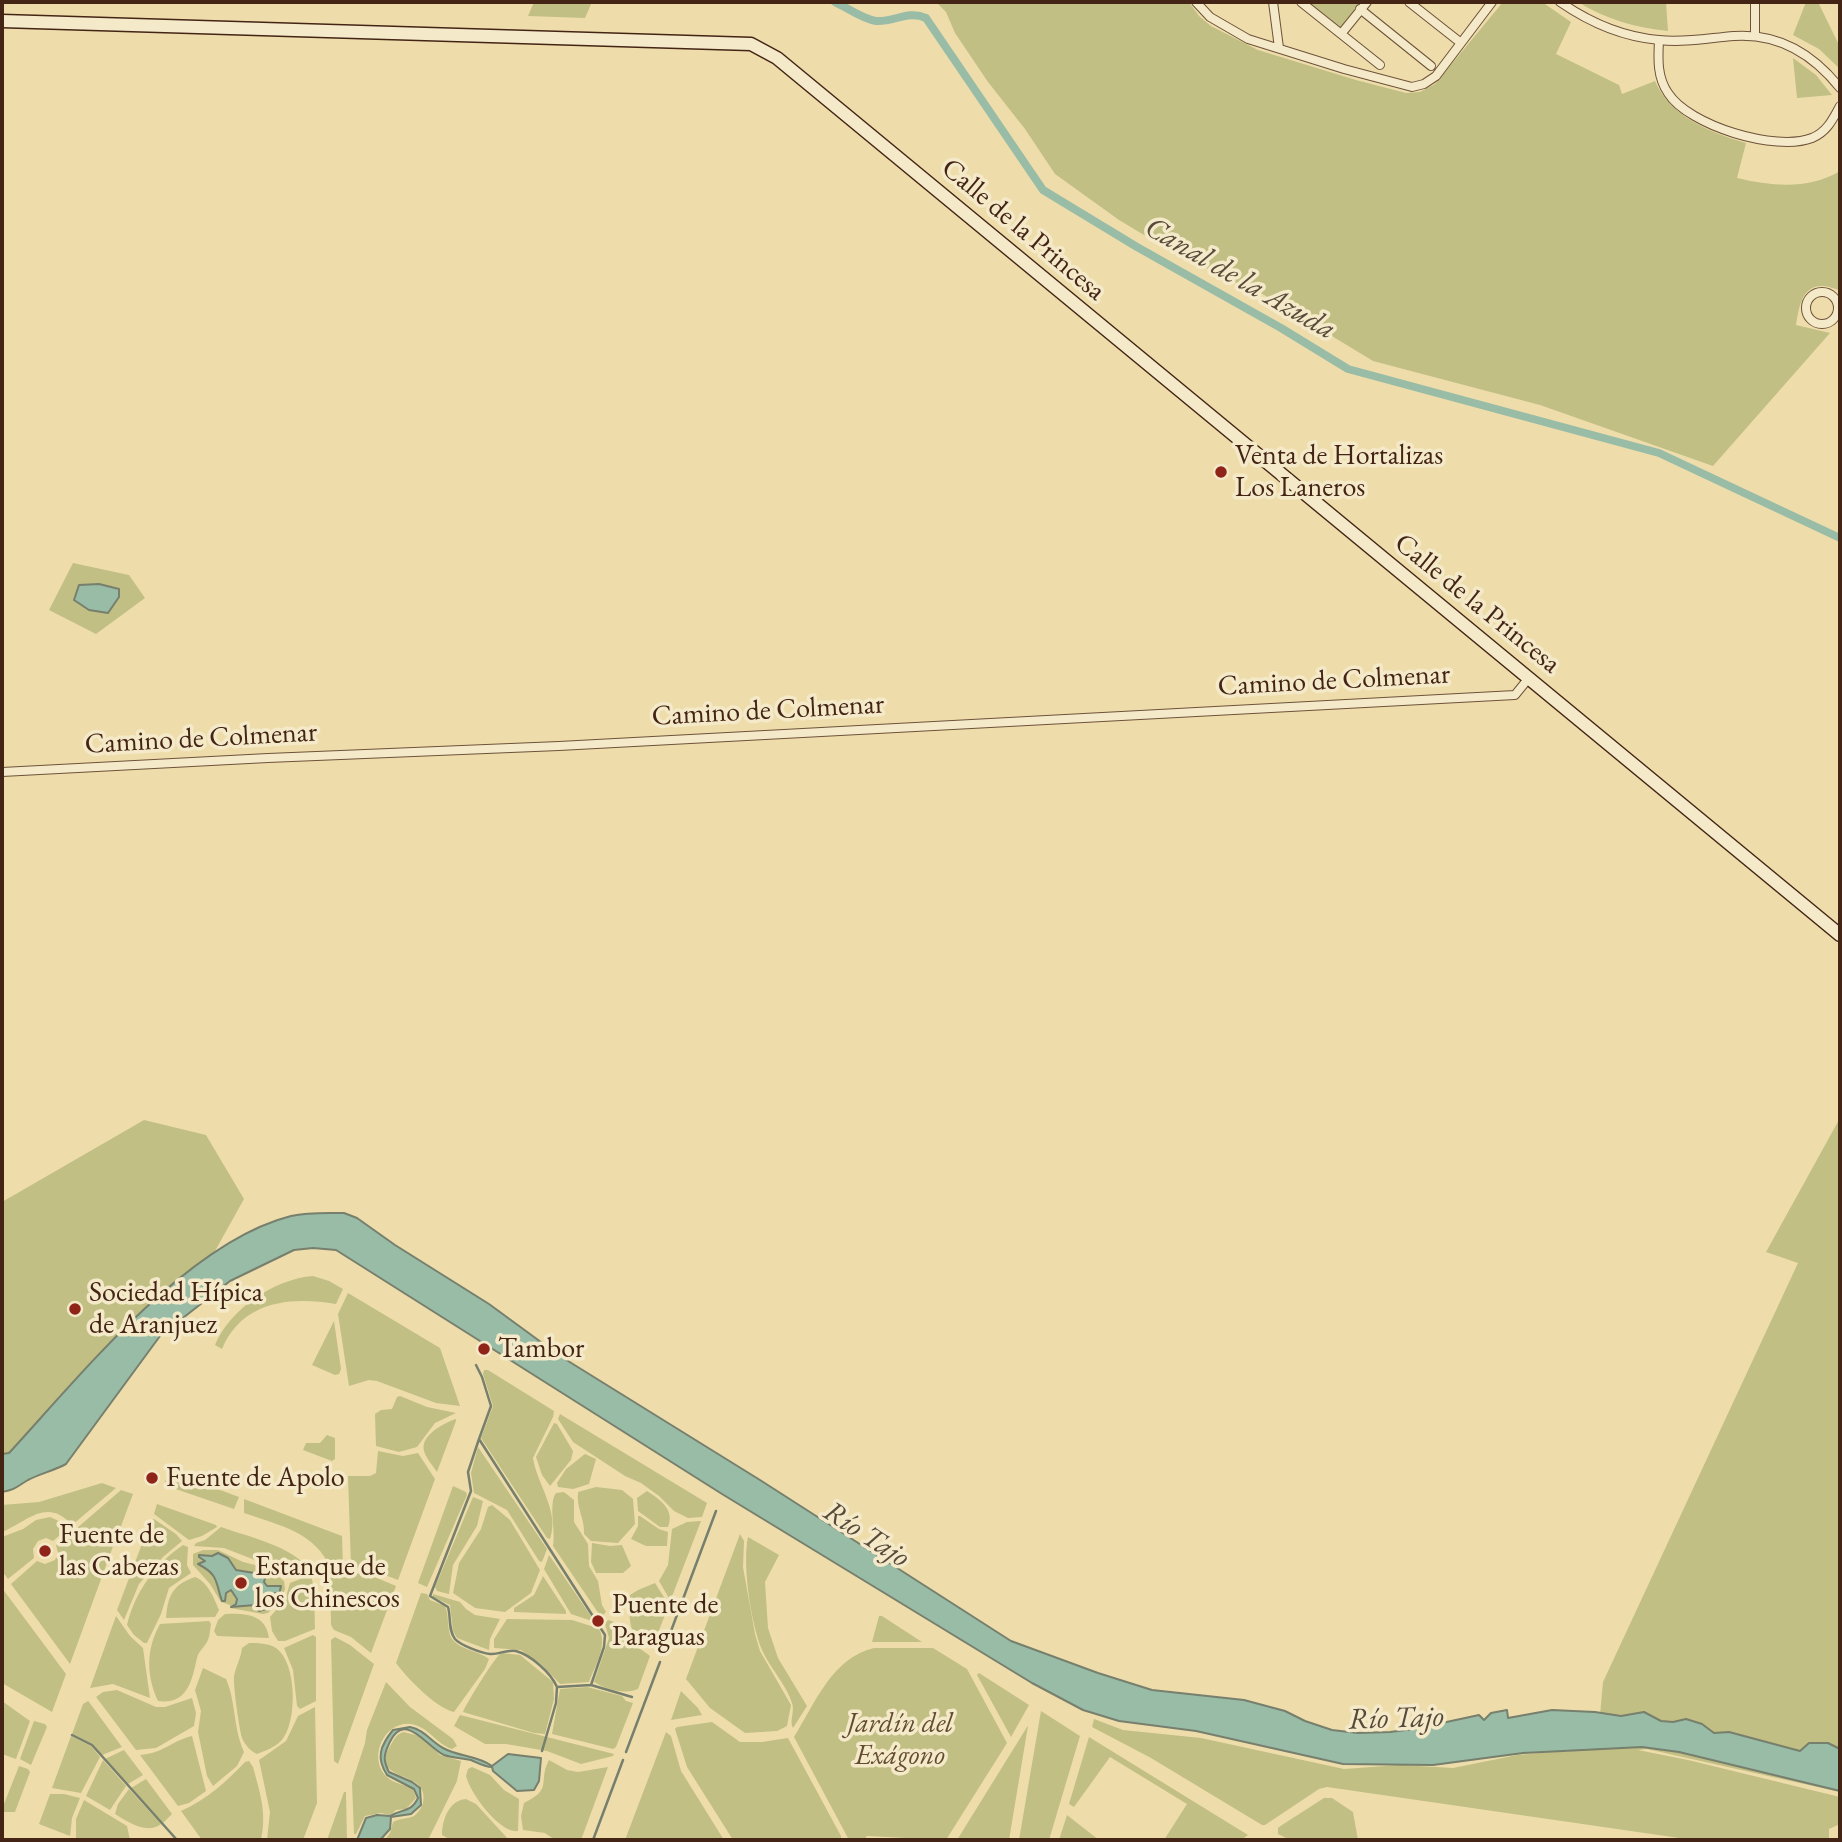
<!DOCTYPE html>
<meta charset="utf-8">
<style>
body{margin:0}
#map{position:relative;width:1842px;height:1842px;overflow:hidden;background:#eeddab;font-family:"EB Garamond",serif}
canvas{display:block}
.frame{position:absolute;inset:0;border:4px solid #432415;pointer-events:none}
</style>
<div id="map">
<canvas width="1842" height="1842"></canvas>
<div class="frame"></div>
</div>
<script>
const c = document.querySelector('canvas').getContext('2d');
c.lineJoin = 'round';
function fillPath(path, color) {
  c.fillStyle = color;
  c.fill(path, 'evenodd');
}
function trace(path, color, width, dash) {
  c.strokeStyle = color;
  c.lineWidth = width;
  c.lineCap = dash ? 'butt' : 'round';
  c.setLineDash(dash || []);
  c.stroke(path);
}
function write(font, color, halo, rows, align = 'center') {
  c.font = font + ' "EB Garamond",serif';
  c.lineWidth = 7;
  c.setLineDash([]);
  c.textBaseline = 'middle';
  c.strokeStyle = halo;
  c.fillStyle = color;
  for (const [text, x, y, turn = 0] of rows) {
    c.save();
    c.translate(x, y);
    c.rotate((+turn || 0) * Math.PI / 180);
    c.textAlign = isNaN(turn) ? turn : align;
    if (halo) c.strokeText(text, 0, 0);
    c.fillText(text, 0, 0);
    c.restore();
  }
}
const green = new Path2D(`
 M534 2H592L585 18 528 16Z
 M936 2H1189L1199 16 1211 26 1258 50 1356 80 1406 93 1420 92 1435 84 1503 2H1542L1571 22 1556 54 1619 85 1622 94 1655 81C1670 117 1712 133 1746 143L1737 178C1771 186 1809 190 1840 171V290C1834 289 1829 286 1823 286 1801 285 1799 309 1796 325L1830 333 1713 466 1540 405 1373 361 1256 290 1245 287 1164 247 1119 220 1055 174 1025 129 988 82 955 33 946 12Z
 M1306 2H1361L1340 28Z
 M1578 2H1666L1668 31C1636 28 1605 19 1578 2Z
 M1806 2H1818L1840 47V69L1819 49 1793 35Z
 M1793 58 1816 75 1832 95 1797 98Z
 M73 563 129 575 145 598 96 634 49 610Z
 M1840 1118V1792L1647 1749 1638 1750 1688 1760 1840 1797V1824L1829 1829V1840H1693L1327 1787 1319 1789 1265 1825H1262L1151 1758 1092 1727 1094 1719 1123 1730 1201 1738 1344 1769 1400 1765 1453 1768 1517 1755 1597 1748 1603 1682 1798 1263 1766 1252Z
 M144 1120 206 1135 244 1199 215 1251 182 1276 113 1341 9 1453 2 1454V1202Z
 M313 1276 329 1281 343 1289 336 1304C290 1296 242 1301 222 1349L215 1345C230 1309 274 1279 313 1276Z
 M348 1293 440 1348 460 1406 436 1403 377 1381 369 1380 349 1386 338 1314Z
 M334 1321 341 1369 339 1374 335 1375 312 1365Z
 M484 1370H488L554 1411 553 1417 533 1458C537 1485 560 1511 550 1539L547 1538 481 1438 493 1406 483 1374Z
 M400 1396 427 1407 456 1413 435 1423 417 1447 399 1452 376 1446 375 1414 381 1410 392 1409 397 1397Z
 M560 1414 707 1503 702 1517 688 1518 674 1511 659 1496 641 1483 625 1476 573 1442 558 1419Z
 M456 1419V1421L437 1472C433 1466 426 1458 424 1451 420 1435 444 1423 456 1419Z
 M554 1423 557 1424 573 1451 571 1460 550 1486 542 1475 536 1457Z
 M327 1435 335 1438V1459L332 1461 303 1450 306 1443H320Z
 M478 1447 547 1549 542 1562 539 1561 507 1510 474 1493 471 1473Z
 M378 1451 403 1456 418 1453 435 1479 398 1580 372 1570 351 1567 348 1476H370L376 1473Z
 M585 1454 596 1459 589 1484 573 1489 558 1487 557 1483 566 1469Z
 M169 1471 239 1497 234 1509 164 1485Z
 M102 1483 116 1488 72 1525C47 1497 28 1521 2 1532V1505L39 1502Z
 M453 1486 466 1492 467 1495 427 1587 418 1583Z
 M596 1487 622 1490 633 1499 635 1524 618 1543 591 1541 584 1534C585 1519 576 1508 578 1492Z
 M121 1490 133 1494 117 1537 83 1533 76 1529Z
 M647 1491C661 1500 675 1510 668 1527H660L638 1511 637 1498Z
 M564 1492 574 1500V1522L588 1544 589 1566 598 1581 602 1605 606 1612 601 1617 553 1546C556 1530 548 1504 556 1493Z
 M473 1497 483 1501 477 1526 453 1565 449 1594 437 1591 435 1587Z
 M244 1499 342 1536 343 1569 332 1570C314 1531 281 1526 244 1513Z
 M157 1504 216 1525 217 1527 202 1536 189 1540 154 1514Z
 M492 1505 510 1520 540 1570 531 1593 505 1612 475 1608 453 1593 459 1563 481 1529 488 1507Z
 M640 1516 659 1529 668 1532 667 1546H646L631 1539 638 1526V1516Z
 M50 1517 61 1522 67 1529 53 1541 46 1538 38 1541 33 1549 34 1558 8 1579 2 1571V1537L23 1529 36 1520Z
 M154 1519 176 1534 182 1541 163 1557 139 1584 124 1620 117 1610 151 1520Z
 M701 1521 671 1599 670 1600 659 1581 668 1565 672 1529 687 1522Z
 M221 1527C248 1537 294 1546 310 1571L289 1577 273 1567 224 1548 194 1546 196 1543 205 1540Z
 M71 1533 81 1539 115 1541 70 1664 11 1584 37 1561 45 1564 55 1560 58 1553 56 1545Z
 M740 1534 744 1541 743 1567 755 1634 760 1651 791 1705 787 1726 777 1731 745 1733 710 1708 686 1679Z
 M748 1537 779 1555 765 1582 768 1628 778 1658 807 1706 793 1728C789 1721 795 1712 792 1703 786 1684 770 1668 762 1650 751 1624 742 1564 748 1537Z
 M592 1543 610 1546 622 1545 631 1566 623 1573H596L591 1562Z
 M183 1545 188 1547 187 1565 191 1573 169 1588 161 1614 147 1643H144L134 1635 127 1625C135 1592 155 1564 183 1545Z
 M203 1550H218L243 1562 263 1567 272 1571 284 1581 285 1589 282 1598 268 1613 263 1614 230 1608V1605L221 1602 210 1584 193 1565V1554Z
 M549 1555 593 1619 592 1621 571 1614 544 1569Z
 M356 1573 370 1575 396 1586 371 1653 351 1637 334 1630 331 1625 330 1577Z
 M311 1575 314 1589 315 1629 285 1641H278L272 1631 270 1617 285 1600 290 1583Z
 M543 1576 566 1611V1614L514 1612V1608L534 1595Z
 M195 1577C208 1582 214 1598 219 1610L215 1617 166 1618C168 1596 172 1585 195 1577Z
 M655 1583 669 1605 652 1648C624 1630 633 1626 627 1597L638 1590Z
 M2 1588 66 1674 52 1712 2 1683Z
 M421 1593 427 1594 430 1600 445 1606C449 1615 447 1625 450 1635 456 1650 478 1650 489 1659L485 1669 454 1712C436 1708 407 1678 396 1663Z
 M433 1594 460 1602 466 1609 475 1615 500 1619 490 1639 489 1650 457 1638 453 1631 450 1605 433 1597Z
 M225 1614C245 1613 266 1614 269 1638L217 1636 214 1631 218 1620Z
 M116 1616 130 1636 143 1648 150 1698 113 1684 90 1688Z
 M879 1616H882L922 1642H872Z
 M507 1619 572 1620 591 1626H597C610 1643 595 1665 589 1682L560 1684 541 1664 521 1650 494 1648V1639Z
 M608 1620C620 1623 623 1631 630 1640 635 1646 644 1651 650 1656L638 1689C625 1695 605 1689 594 1682L609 1638 605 1624Z
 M209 1621 211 1624C210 1629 210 1635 208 1640 205 1647 199 1650 197 1658 192 1680 188 1705 158 1701 146 1675 146 1649 160 1624Z
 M313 1635 316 1637V1701L300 1709 297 1706 293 1670 284 1648Z
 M335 1637 350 1645 374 1664 338 1764 334 1761 331 1640Z
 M249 1643C257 1643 268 1643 276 1648 297 1662 298 1723 281 1741 275 1747 265 1751 257 1754 250 1751 245 1745 242 1738 239 1728 233 1685 234 1676 236 1666 241 1658 242 1648Z
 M874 1648H933L967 1669 1007 1743 946 1840 867 1836 864 1840H849L794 1737C815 1703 832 1658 874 1648Z
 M501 1653 520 1655 553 1682 554 1699 545 1734 534 1733 463 1712C466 1704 495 1657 501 1653Z
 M203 1668 226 1679C236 1701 233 1727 244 1752L237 1766 213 1786 207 1776 198 1732 201 1711 195 1690Z
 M979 1673 1029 1705 1011 1737 977 1675Z
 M386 1682 410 1707 453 1739 457 1746 452 1749C436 1744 429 1727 411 1724 385 1721 369 1755 384 1774 391 1783 403 1784 413 1789L416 1798 406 1809 396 1810 390 1815 381 1813 365 1816 356 1834H354L352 1783 365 1743 367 1730Z
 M587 1687 622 1696 626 1701 633 1703 616 1747 613 1749 552 1734 560 1689Z
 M117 1690 156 1707H165L192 1698 196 1713 194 1726 156 1748 136 1750 96 1697 103 1692Z
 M681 1691 698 1708 702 1715 671 1720Z
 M2 1701 30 1721 16 1759 2 1754Z
 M88 1701 89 1702 122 1747 102 1755 92 1744 72 1734 83 1704Z
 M315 1707 317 1803 303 1840H267L270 1812 259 1760 286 1741 298 1716Z
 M1041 1711 1080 1736 1049 1840H1019Z
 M460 1715 614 1754 613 1756 581 1764 547 1751 506 1744H485L454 1726Z
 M34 1721 45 1724 47 1727 31 1765 20 1759Z
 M712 1722 740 1742H762L788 1738 841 1836V1840H733L687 1767 675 1729 677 1727Z
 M1028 1726 1009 1840H957L1027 1727Z
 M403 1732 420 1736 440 1755 461 1761 457 1781 428 1840H385L390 1833 393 1822C400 1818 407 1819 414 1816 418 1813 422 1807 423 1803 431 1769 370 1783 389 1748 394 1740 394 1736 403 1732Z
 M666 1732 671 1736 681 1771 724 1840H625Z
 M71 1736 91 1746 100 1757 81 1793 52 1788Z
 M192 1736 206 1791 189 1803 178 1806 140 1755C164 1753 171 1741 192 1736Z
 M1089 1737 1248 1835 1241 1840H1164L1187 1804 1110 1757 1074 1807 1069 1804Z
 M124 1750 143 1775 128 1784 105 1759Z
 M103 1760 126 1786 110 1810 86 1796Z
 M549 1760 567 1770 578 1772 608 1767 581 1840H555L545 1833 523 1830 521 1816 524 1803C554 1788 537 1783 549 1760Z
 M249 1761 253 1767C260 1793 267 1813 261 1840H202L181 1811C206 1800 226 1782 245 1762Z
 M19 1766 28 1769 30 1772 15 1812H3L2 1809Z
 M472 1767 490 1775 504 1790 519 1799 518 1831C500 1834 470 1793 466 1776L468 1769Z
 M146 1779 172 1814 163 1823 131 1788Z
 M129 1789 161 1824C147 1835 128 1822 115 1814L118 1804Z
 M344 1792H346L347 1840H327Z
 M50 1794H64L80 1798 72 1818 70 1836 39 1824Z
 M1324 1798H1332L1353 1812 1358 1840H1290L1278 1834V1828L1282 1825Z
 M466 1799 476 1804 509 1840H451L442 1835C442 1820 449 1800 466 1799Z
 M84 1800 127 1826 130 1840H83L76 1838V1819Z
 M1067 1815 1099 1840H1059Z`);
const water = new Path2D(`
 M99 584 119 589V597L108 613 89 610 74 600 79 585Z
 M344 1213 357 1218 395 1245 489 1304 560 1356 760 1480 1011 1641 1098 1673 1152 1690 1244 1700 1285 1711 1305 1721 1332 1730 1358 1733 1390 1732 1414 1729 1479 1715 1484 1720 1491 1713 1507 1710 1508 1718 1552 1710 1595 1712 1621 1716 1644 1712 1661 1721 1673 1722 1686 1719 1702 1724 1714 1733 1729 1732 1800 1751 1809 1743H1828L1840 1749V1791L1679 1752 1642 1747 1523 1753 1433 1765 1343 1764 1196 1731 1119 1721 1083 1710 1032 1683 722 1494 336 1250 313 1248 294 1250 230 1281 160 1336 66 1464C53 1471 39 1474 28 1480 16 1487 17 1489 2 1492V1454L9 1453C81 1375 187 1242 291 1216 308 1212 327 1213 344 1213Z
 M218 1553 228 1558 236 1570 254 1573 263 1571 266 1575 264 1582 267 1586H281L279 1595 275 1593 271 1596 270 1608 259 1611 255 1605 231 1607 236 1604 237 1599 231 1590 226 1593 225 1601H222C215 1581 219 1575 198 1564L205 1561 199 1557V1555L212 1556Z
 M410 1727C425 1730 430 1741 443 1748 459 1757 477 1755 492 1766L508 1754 541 1758 539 1781 534 1790 517 1791 493 1771 492 1767C484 1767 478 1763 471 1760 462 1758 453 1758 444 1755 426 1747 404 1707 388 1746 383 1757 384 1762 389 1772L412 1782 420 1788 421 1805 411 1814 391 1817 390 1829 380 1840H357L366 1818 377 1815 390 1816C401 1809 411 1813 418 1798L414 1789 387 1775C376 1758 380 1746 393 1730Z`);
const stream = new Path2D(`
 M476 1365 482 1377 491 1406 479 1439 605 1635 604 1647 591 1685 632 1697
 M479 1439 468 1472 471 1491 430 1596 448 1607C451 1617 448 1630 455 1639 460 1645 481 1653 490 1654 499 1655 506 1649 516 1651 531 1655 551 1673 557 1687L591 1685
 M662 1655 716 1511
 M72 1735 92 1745 177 1840
 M542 1751 556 1703 557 1687
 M626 1752 660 1662
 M593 1840 623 1760`);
const canal = new Path2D(`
 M835 2C848 8 862 19 876 21 895 22 908 10 926 18L1043 190 1137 247 1281 328 1348 369 1659 453 1840 538`);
const street = new Path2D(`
 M1196 2 1210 17 1248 39 1344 69 1412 87 1424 84 1436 76 1492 2
 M1273 2 1279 48
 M1301 2 1380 65
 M1409 2 1461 43
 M1560 2C1589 22 1623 37 1659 40 1684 43 1709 38 1734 36 1779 33 1813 54 1840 88
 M1360 9 1431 66
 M1341 34 1367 2
 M1755 36V2
 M1659 40C1658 59 1657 77 1668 93 1689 126 1776 152 1812 138 1827 132 1833 119 1840 106
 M1806 308a16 16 0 1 1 32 0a16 16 0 1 1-32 0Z
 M2 772 268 758 559 746 1515 695 1528 679`);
const secondary = new Path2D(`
 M2 21 751 44 777 58 1840 935`);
const markers = [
 [1221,472,7,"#8f2418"],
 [75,1309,7,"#8f2418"],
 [484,1349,7,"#8f2418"],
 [152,1478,7,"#8f2418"],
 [45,1551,7,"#8f2418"],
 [241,1583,7,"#8f2418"],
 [598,1621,7,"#8f2418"]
];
const streetNames = [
 ["Calle de la Princesa",1023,230,40],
 ["Calle de la Princesa",1477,604,39],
 ["Camino de Colmenar",1334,681,-3],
 ["Camino de Colmenar",768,711,-3],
 ["Camino de Colmenar",201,739,-3]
];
const poiNames = [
 ["Venta de Hortalizas",1235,456],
 ["Los Laneros",1235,488],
 ["Sociedad Hípica",89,1293],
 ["de Aranjuez",89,1325],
 ["Tambor",498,1349],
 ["Fuente de Apolo",166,1478],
 ["Fuente de",59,1535],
 ["las Cabezas",59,1567],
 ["Estanque de",255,1567],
 ["los Chinescos",255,1599],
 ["Puente de",612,1605],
 ["Paraguas",612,1637]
];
const parkNames = [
 ["Jardín del",900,1724],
 ["Exágono",900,1756]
];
const waterNames = [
 ["Canal de la Azuda",1240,279,30],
 ["Río Tajo",866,1535,33],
 ["Río Tajo",1396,1719,-2]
];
fillPath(green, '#c1bf83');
fillPath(water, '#99bca7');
trace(water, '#777f6d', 2);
trace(stream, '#777f6d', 2.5);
trace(canal, '#99bca7', 8);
trace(street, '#6e523a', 10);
trace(secondary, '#432415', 15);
trace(street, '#f4e9c8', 8);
trace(secondary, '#f4e9c8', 12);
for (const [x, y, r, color] of markers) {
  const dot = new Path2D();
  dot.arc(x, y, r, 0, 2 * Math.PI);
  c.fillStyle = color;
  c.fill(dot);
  trace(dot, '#f4e9c8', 2.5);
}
write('28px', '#432415', '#f4e9c8', streetNames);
write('28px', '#432415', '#f4e9c8', poiNames, 'left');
write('italic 28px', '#624b30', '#f4e9c8', parkNames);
write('italic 30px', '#584a3a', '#f4e9c8', waterNames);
</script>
